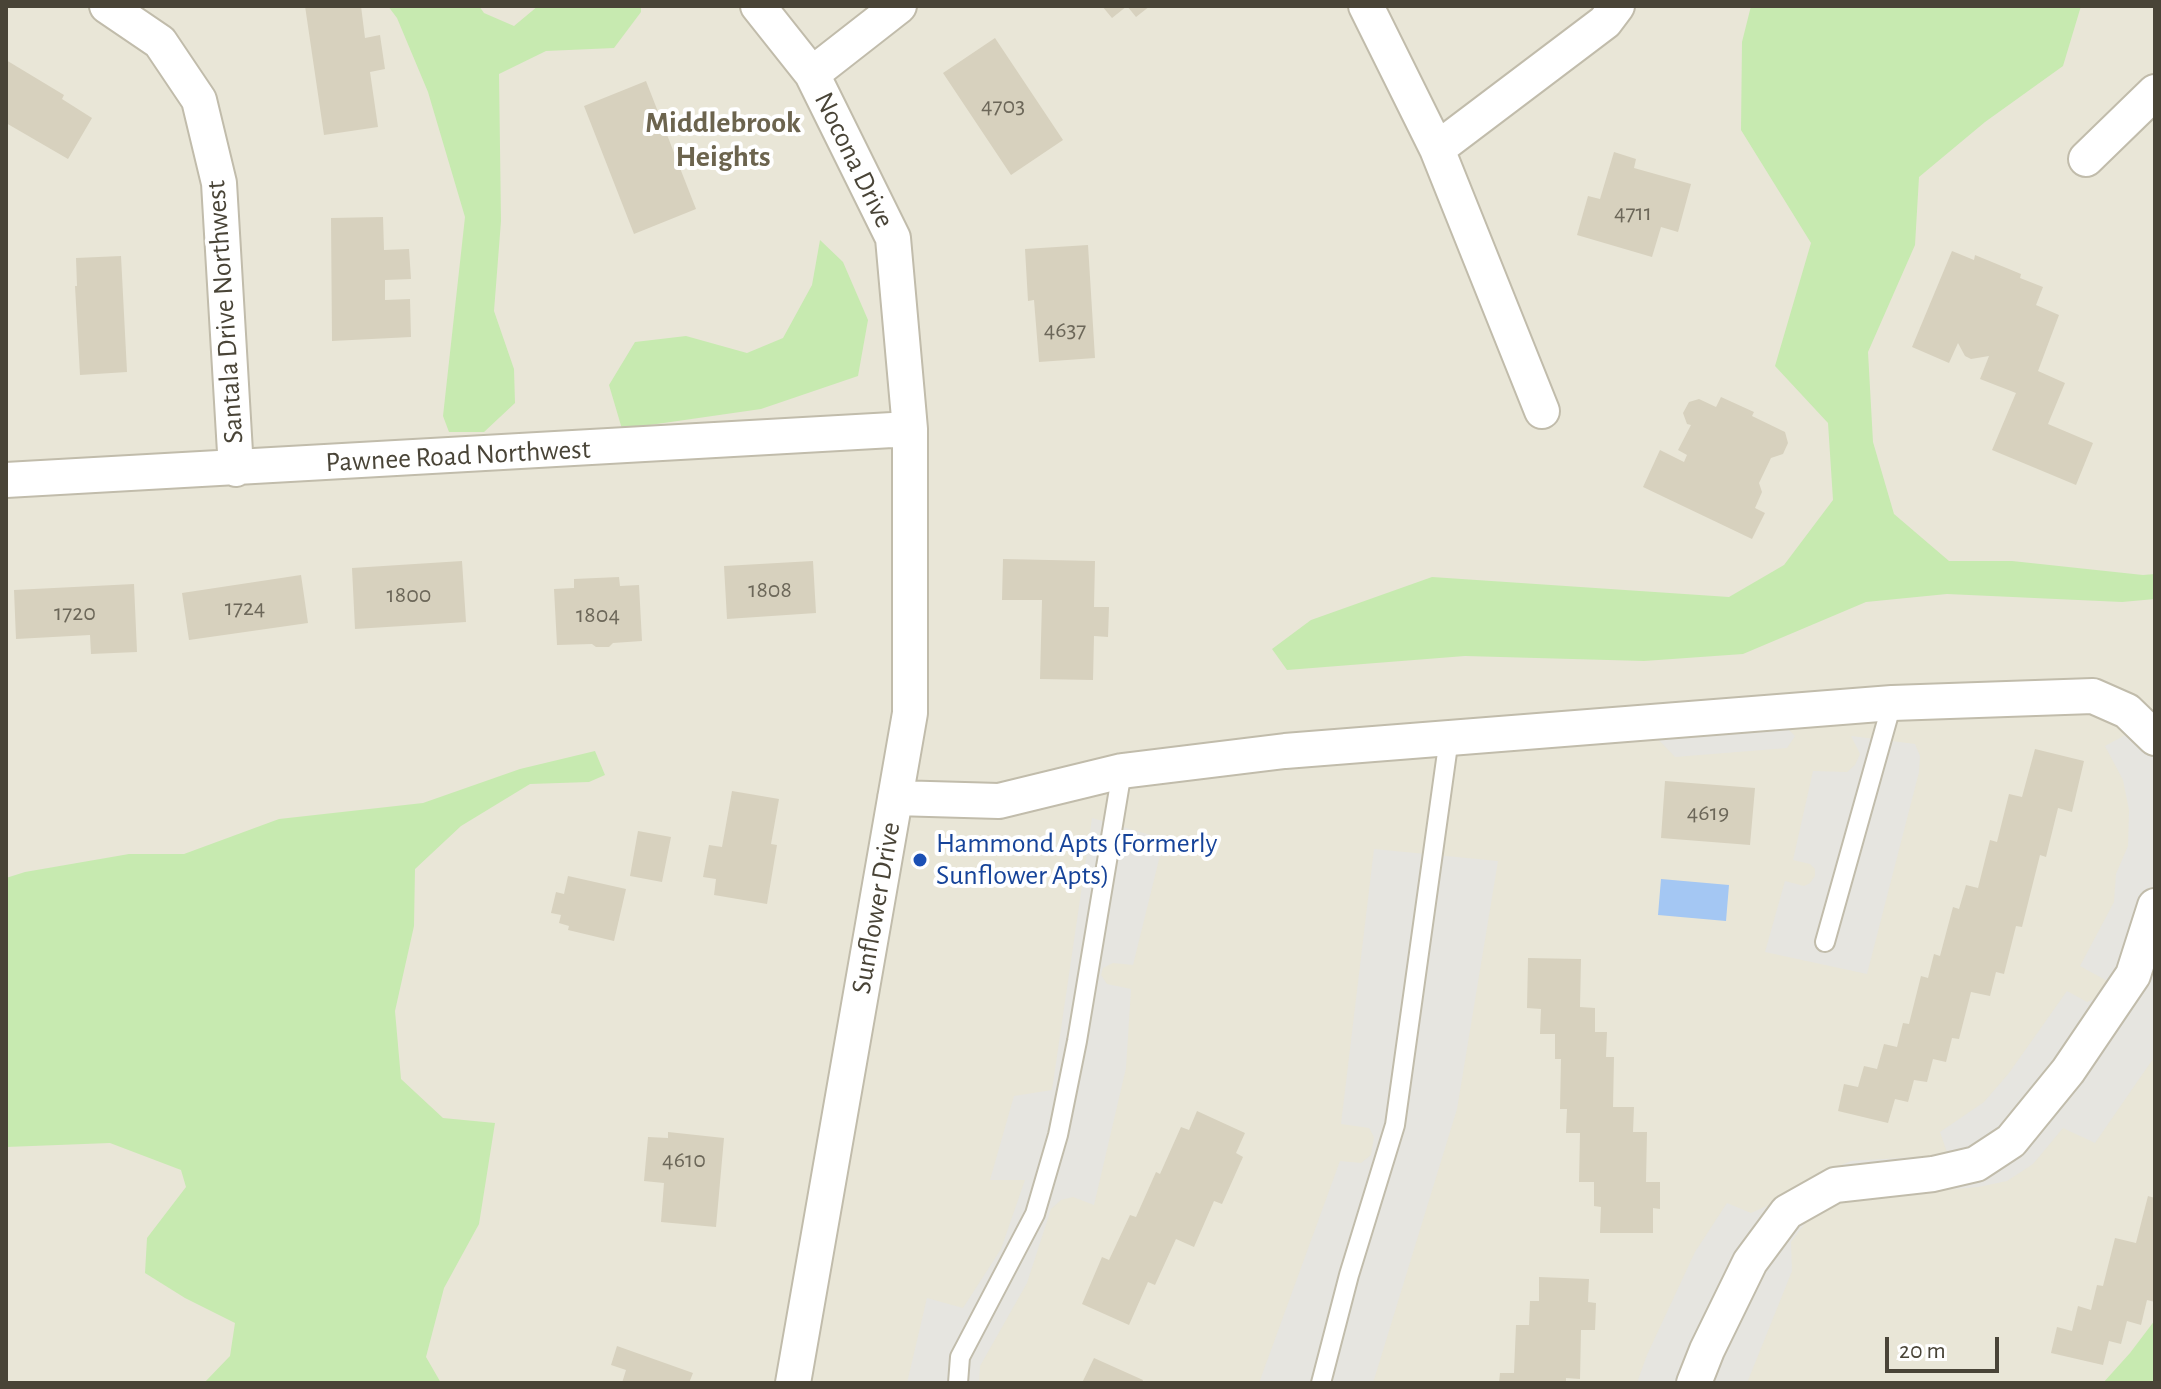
<!DOCTYPE html>
<style>
body{margin:0}
#map{position:relative;width:2161px;height:1389px;overflow:hidden;background:#f5f3e9;font-family:"Alegreya Sans",sans-serif}
canvas{display:block}
.frame{position:absolute;inset:0;border:8px solid #494437;pointer-events:none}
.scale{position:absolute;left:1885px;top:1337px;width:114px;height:36px;box-sizing:border-box;border:4px solid #494437;border-top:0;padding-left:10px;font-size:24px;line-height:28px;white-space:nowrap;color:#494437;-webkit-text-stroke:6px #fff;paint-order:stroke}
</style>
<div id="map">
<canvas width="2161" height="1389"></canvas>
<div class="frame"></div>
<div class="scale">20 m</div>
</div>
<script>
const c = document.querySelector('canvas').getContext('2d');
c.lineJoin = 'round';
function fillPath(path, color) {
  c.fillStyle = color;
  c.fill(path, 'evenodd');
}
function trace(path, color, width, dash) {
  c.strokeStyle = color;
  c.lineWidth = width;
  c.lineCap = dash ? 'butt' : 'round';
  c.setLineDash(dash || []);
  c.stroke(path);
}
function write(font, color, halo, rows, align = 'center') {
  c.font = font + ' "Alegreya Sans",sans-serif';
  c.lineWidth = 8;
  c.setLineDash([]);
  c.textBaseline = 'middle';
  c.strokeStyle = halo;
  c.fillStyle = color;
  for (const [text, x, y, turn = 0] of rows) {
    c.save();
    c.translate(x, y);
    c.rotate((+turn || 0) * Math.PI / 180);
    c.textAlign = isNaN(turn) ? turn : align;
    if (halo) c.strokeText(text, 0, 0);
    c.fillText(text, 0, 0);
    c.restore();
  }
}
const residential = new Path2D(`
 M6 6H2155V1335L2119 1383H6Z`);
const green = new Path2D(`
 M388 6H479L484 13 514 26 538 6H641V12L614 48 546 51 499 74 501 221 494 311 514 369 515 403 484 432H449L443 416 465 217 428 92 397 18Z
 M1751 6H2081L2063 66 1985 122 1919 177 1915 245 1868 352 1873 442 1894 514 1949 561H2012L2143 575 2155 574V599L2122 602 1947 594 1866 602 1743 654 1644 661 1465 656 1287 670 1272 649 1311 620 1432 577 1729 597 1784 565 1833 500 1828 423 1775 366 1811 243 1741 130 1742 42Z
 M820 240 843 262 868 320 858 376 761 409 622 429 609 385 635 342 686 336 747 353 783 338 812 285Z
 M595 751 605 775 589 782 530 784 461 826 415 869 414 926 395 1011 401 1079 443 1118 495 1123 479 1224 444 1288 426 1357 441 1383H204L230 1356 235 1323 185 1298 145 1273 147 1238 186 1187 181 1170 110 1143 6 1147V878L25 872 129 854H184L279 819 423 803 520 769Z
 M2155 1320V1383H2103L2130 1353Z`);
const parking = new Path2D(`
 M2155 719V1056L2095 1143 2063 1128 2033 1164 2007 1181 1978 1187 1844 1198 1812 1214 1791 1242 1792 1271 1747 1383H1637L1647 1355 1695 1252 1727 1203 1751 1213 1767 1206 1811 1177 1851 1161 1948 1155 1940 1132 1984 1102 2009 1073 2067 991 2087 1002 2099 997 2109 982 2080 966 2114 902 2116 874 2128 846 2129 810 2123 780 2105 746Z
 M1785 726 1795 736 1787 748 1675 757 1655 736Z
 M1851 736 1915 744 1920 756 1919 772 1867 974 1765 952 1785 881 1804 886 1810 883 1815 876V869L1810 864 1793 860 1813 771 1847 772 1855 765 1860 754Z
 M1092 818 1164 839 1133 965 1113 963 1103 968 1101 975 1107 984 1131 989 1126 1068 1094 1205 1073 1197 1061 1200 1051 1209 1027 1283 980 1366 979 1383H907L927 1298 963 1308 1001 1249 1025 1180H990L1014 1096 1052 1090Z
 M1374 849 1498 861 1457 1109 1373 1383H1259L1340 1161 1361 1163 1371 1155 1374 1137 1369 1128 1341 1124Z`);
const water = new Path2D(`
 M1661 879 1729 885 1726 921 1658 915Z`);
const building = new Path2D(`
 M305 6H361L365 38 380 35 385 69 370 72 378 127 324 135Z
 M1102 6H1127L1112 18Z
 M1127 6H1150L1136 17Z
 M995 38 1063 140 1011 175 943 73Z
 M6 60 64 95 62 99 92 118 68 159 6 123Z
 M646 81 696 209 634 234 584 106Z
 M1614 152 1636 159 1634 168 1691 184 1678 232 1661 227 1652 257 1577 235 1588 196 1600 199Z
 M383 217 384 250 409 249 411 279 385 280V300L410 299 411 337 332 341 331 218Z
 M1088 245 1095 358 1039 362 1034 300 1028 301 1025 249Z
 M1952 251 1974 260 1975 255 2021 274 2020 278 2043 287 2036 305 2059 315 2038 371 2065 383 2048 424 2093 443 2076 485 1992 450 2016 393 1980 379 1989 356 1971 359 1965 356 1958 343 1949 363 1912 347Z
 M121 256 127 372 80 375 75 286H77L76 258Z
 M1721 397 1754 412 1752 416 1785 432 1788 443 1783 454 1771 458 1759 483 1762 492 1755 508 1765 513 1752 539 1643 487 1660 450 1684 462 1687 455 1678 450 1691 425 1687 424 1683 413 1689 402 1699 399 1716 407Z
 M1003 559 1095 561 1094 607H1109L1108 637 1094 636 1093 680 1040 679 1042 600H1002Z
 M462 561 466 622 355 629 352 568Z
 M813 561 816 613 727 619 724 566Z
 M301 575 308 623 189 640 182 593Z
 M619 577 620 586 639 585 642 641 613 643 609 647H596L592 644 557 645 554 589 574 588V579Z
 M134 584 137 652 91 654 90 635 16 639 14 590Z
 M2035 749 2084 761 2072 812 2058 808 2046 857 2040 855 2022 927 2016 926 2004 974 1996 972 1990 996 1971 992 1959 1039 1952 1038 1946 1062 1933 1059 1927 1082 1914 1080 1908 1102 1895 1099 1888 1123 1838 1111 1844 1084 1858 1087 1864 1066 1877 1069 1884 1044 1897 1047 1903 1023 1909 1024 1921 976 1928 978 1934 954 1940 956 1953 907 1959 909 1966 885 1978 888 1990 840 1997 842 2009 794 2022 797Z
 M1665 781 1755 788 1750 845 1661 838Z
 M732 791 779 799 771 844 777 845 767 904 714 895 716 879 703 877 709 845 722 847Z
 M638 831 671 837 662 882 630 876Z
 M568 876 626 889 614 941 568 930 569 926 559 923 561 915 551 913 556 892 564 894Z
 M1528 958 1581 959 1580 1007 1595 1008V1032H1607L1606 1057H1614L1613 1107H1634L1633 1132H1647L1646 1182H1660V1209L1653 1208V1233H1600L1601 1207 1594 1206V1182H1579L1580 1133H1566L1567 1109H1560L1561 1059H1555V1034H1540L1541 1009 1527 1008Z
 M1197 1111 1245 1133 1236 1153 1243 1157 1222 1204 1214 1201 1194 1247 1176 1239 1155 1285 1148 1282 1129 1325 1082 1304 1102 1257 1109 1260 1130 1215 1136 1217 1156 1172 1160 1174 1181 1127 1189 1130Z
 M668 1132 724 1138 716 1227 661 1222 664 1183 644 1181 648 1137 668 1138Z
 M2148 1196 2155 1198V1302L2147 1300 2141 1325 2127 1321 2121 1344 2109 1341 2103 1365 2051 1353 2057 1327 2072 1331 2078 1306 2091 1310 2097 1285 2103 1286 2115 1238 2136 1243Z
 M1539 1277 1589 1279 1588 1302 1596 1303 1595 1330H1581L1580 1379 1566 1378V1383H1499L1500 1373H1514L1516 1325H1529L1530 1301H1539Z
 M617 1346 693 1373 689 1383H622L626 1370 611 1365Z
 M1094 1358 1143 1380 1142 1383H1082Z`);
const service = new Path2D(`
 M1825 942 1892 703
 M958 1383 960 1357 1035 1214 1058 1135 1077 1041 1122 771
 M1321 1383 1349 1275 1395 1125 1449 738`);
const minor = new Path2D(`
 M107 6 160 42 199 100 219 183 236 469
 M758 6 812 74 893 238 910 429V713L793 1383
 M1366 6 1437 149 1542 411
 M812 74 899 6
 M1437 149 1605 22 1617 6
 M2086 159 2155 92
 M6 480 910 429
 M895 798 999 801 1122 771 1285 751 1892 703 2093 696 2127 711 2155 738
 M1694 1383 1707 1350 1750 1262 1787 1212 1835 1185 1933 1174 1976 1164 2011 1141 2068 1071 2133 975 2155 906`);
const markers = [
 [920,860,8,"#1a4fb4"]
];
const numberNames = [
 ["4703",1003,106],
 ["4711",1633,213],
 ["4637",1065,330],
 ["1808",770,590],
 ["1800",409,595],
 ["1724",245,608],
 ["1720",75,613],
 ["1804",598,615],
 ["4619",1708,813],
 ["4610",684,1160]
];
const streetNames = [
 ["Nocona Drive",854,160,64],
 ["Santala Drive Northwest",225,312,-94],
 ["Pawnee Road Northwest",458,456,-3],
 ["Sunflower Drive",876,908,-80]
];
const transitNames = [
 ["Hammond Apts (Formerly",936,844],
 ["Sunflower Apts)",936,876]
];
const neighbourhoodNames = [
 ["Middlebrook",723,123],
 ["Heights",723,157]
];
fillPath(residential, '#e9e6d7');
fillPath(green, '#c7eab0');
fillPath(parking, '#e6e5e0');
fillPath(water, '#a4c7f3');
fillPath(building, '#d7d1be');
trace(service, '#c1bcab', 22);
trace(minor, '#c1bcab', 38);
trace(service, '#fff', 18);
trace(minor, '#fff', 34);
for (const [x, y, r, color] of markers) {
  const dot = new Path2D();
  dot.arc(x, y, r, 0, 2 * Math.PI);
  c.fillStyle = color;
  c.fill(dot);
  trace(dot, '#fff', 3);
}
write('24px', '#6c6759', null, numberNames);
write('28px', '#494437', '#fff', streetNames);
write('28px', '#164399', '#fff', transitNames, 'left');
write('bold 30px', '#6c644e', '#fff', neighbourhoodNames);
</script>
